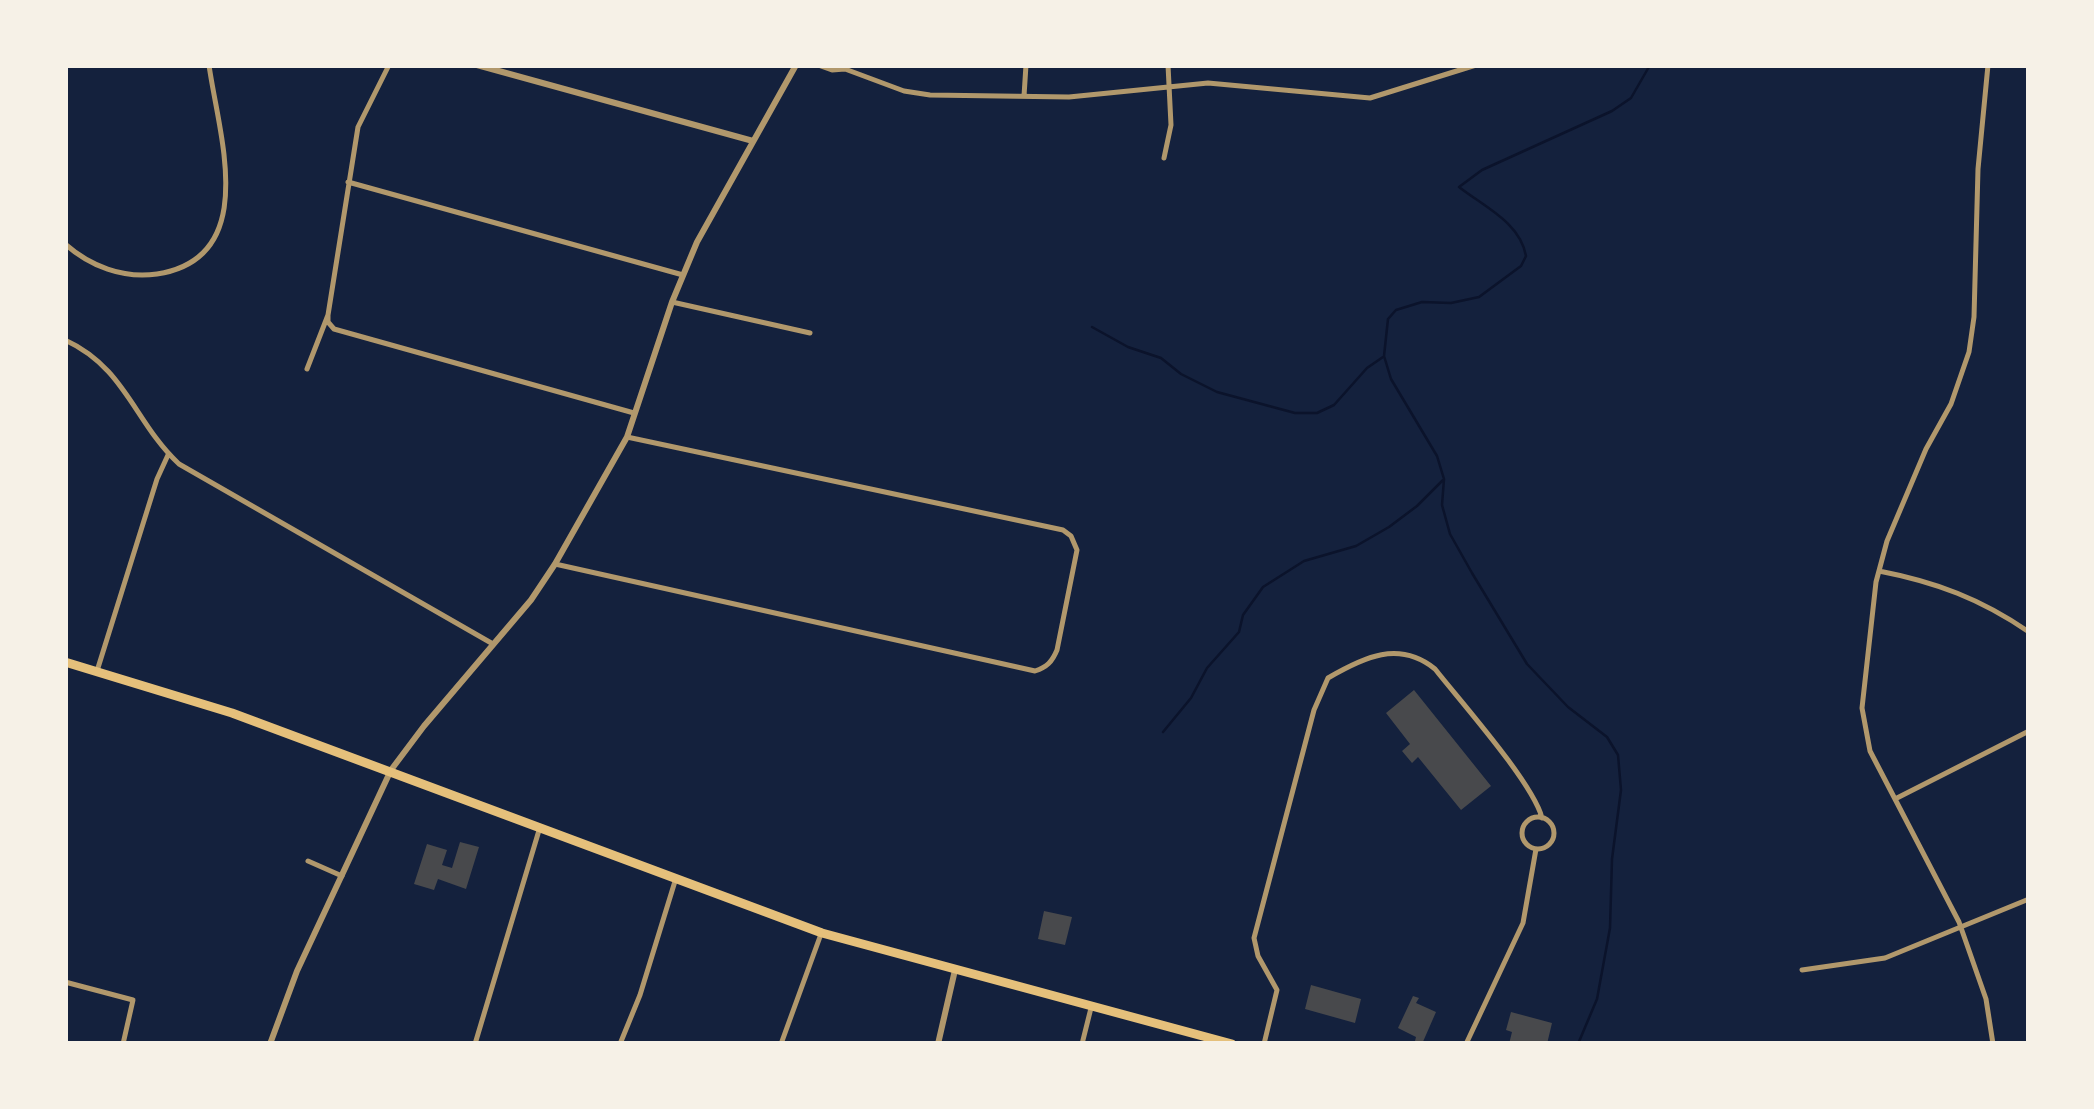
<!DOCTYPE html>
<style>
body{margin:0}
#map{position:relative;width:2094px;height:1109px;overflow:hidden;background:#14213d;font-family:"Varela Round",sans-serif}
canvas{display:block}
.frame{position:absolute;inset:0;border:68px solid #f6f1e7;pointer-events:none}
</style>
<div id="map">
<canvas width="2094" height="1109"></canvas>
<div class="frame"></div>
</div>
<script>
const c = document.querySelector('canvas').getContext('2d');
c.lineJoin = 'round';
function trace(path, color, width, dash) {
  c.strokeStyle = color;
  c.lineWidth = width;
  c.lineCap = dash ? 'butt' : 'round';
  c.setLineDash(dash || []);
  c.stroke(path);
}
function fillPath(path, color) {
  c.fillStyle = color;
  c.fill(path, 'evenodd');
}
const stream = new Path2D(`
 M1092 327 1128 347 1161 358 1181 374 1217 392 1295 413H1317L1334 405 1367 368 1383 357
 M1163 732 1191 698 1207 668 1239 632 1243 615 1263 587 1304 561 1356 546 1389 527 1417 506 1443 480
 M1578 1044 1597 999 1610 928 1612 859 1621 790 1618 755 1607 737 1568 707 1527 664 1472 573 1450 534 1442 505 1444 479 1437 456 1391 379 1384 356 1388 319 1396 310 1422 302 1451 303 1479 297 1521 266 1526 256C1520 222 1483 206 1459 187L1482 170 1612 111 1631 98 1650 65`);
const building = new Path2D(`
 M1414 690 1491 786 1461 810 1418 757 1412 763 1402 751 1410 744 1386 713Z
 M460 842 479 847 466 889 438 879 434 890 414 884 427 844 447 850 442 865 452 868Z
 M1044 911 1072 917 1065 945 1038 939Z
 M1311 985 1361 999 1355 1023 1305 1009Z
 M1413 996 1419 998 1416 1003 1436 1012 1422 1044 1415 1041 1416 1037 1398 1028Z
 M1511 1012 1552 1023 1547 1044H1509L1512 1032 1506 1030Z`);
const minor = new Path2D(`
 M818 65 832 70 845 69 904 91 930 95 1069 97 1208 83 1370 98 1476 65
 M1988 65 1978 169 1974 317 1969 352 1951 404 1926 449 1887 541 1876 582 1862 708 1870 751 1959 922 1986 999 1993 1044
 M1024 96 1026 65
 M1164 158 1171 125 1168 65
 M348 182 683 275
 M65 244C90 266 123 279 157 274 262 258 218 132 209 65
 M672 302 810 333
 M328 315V322L334 329 634 413
 M65 340C126 368 134 422 179 464L493 644
 M307 369 328 315 358 127 389 65
 M555 564 1035 671C1047 667 1052 662 1057 650L1077 550 1071 536 1063 530 627 437
 M1879 571C1936 582 1981 599 2029 632
 M97 671 157 479 168 455
 M1895 799 2029 731
 M1522 833a16 16 0 1 1 32 0a16 16 0 1 1-32 0Z
 M308 861 342 876
 M1802 970 1885 958 2029 899
 M65 982 133 1000 123 1044
 M475 1044 540 827
 M620 1044 640 995 676 878
 M781 1044 821 934
 M1082 1044 1091 1008
 M1264 1044 1277 990 1258 956 1254 938 1314 710 1328 678C1364 657 1399 640 1435 669 1461 702 1533 783 1542 818
 M1466 1044 1523 923 1536 849`);
const tertiary = new Path2D(`
 M477 65 753 141
 M270 1044 297 971 391 770 424 726 531 600 555 564 627 437 672 302 697 242 796 65
 M938 1044 955 970`);
const primary = new Path2D(`
 M65 662 232 713 822 933 1232 1044`);
trace(stream, '#0b132b', 2.5);
fillPath(building, '#48494c');
trace(minor, '#b1986c', 5);
trace(tertiary, '#b1986c', 6);
trace(primary, '#e5c07b', 9);
</script>
